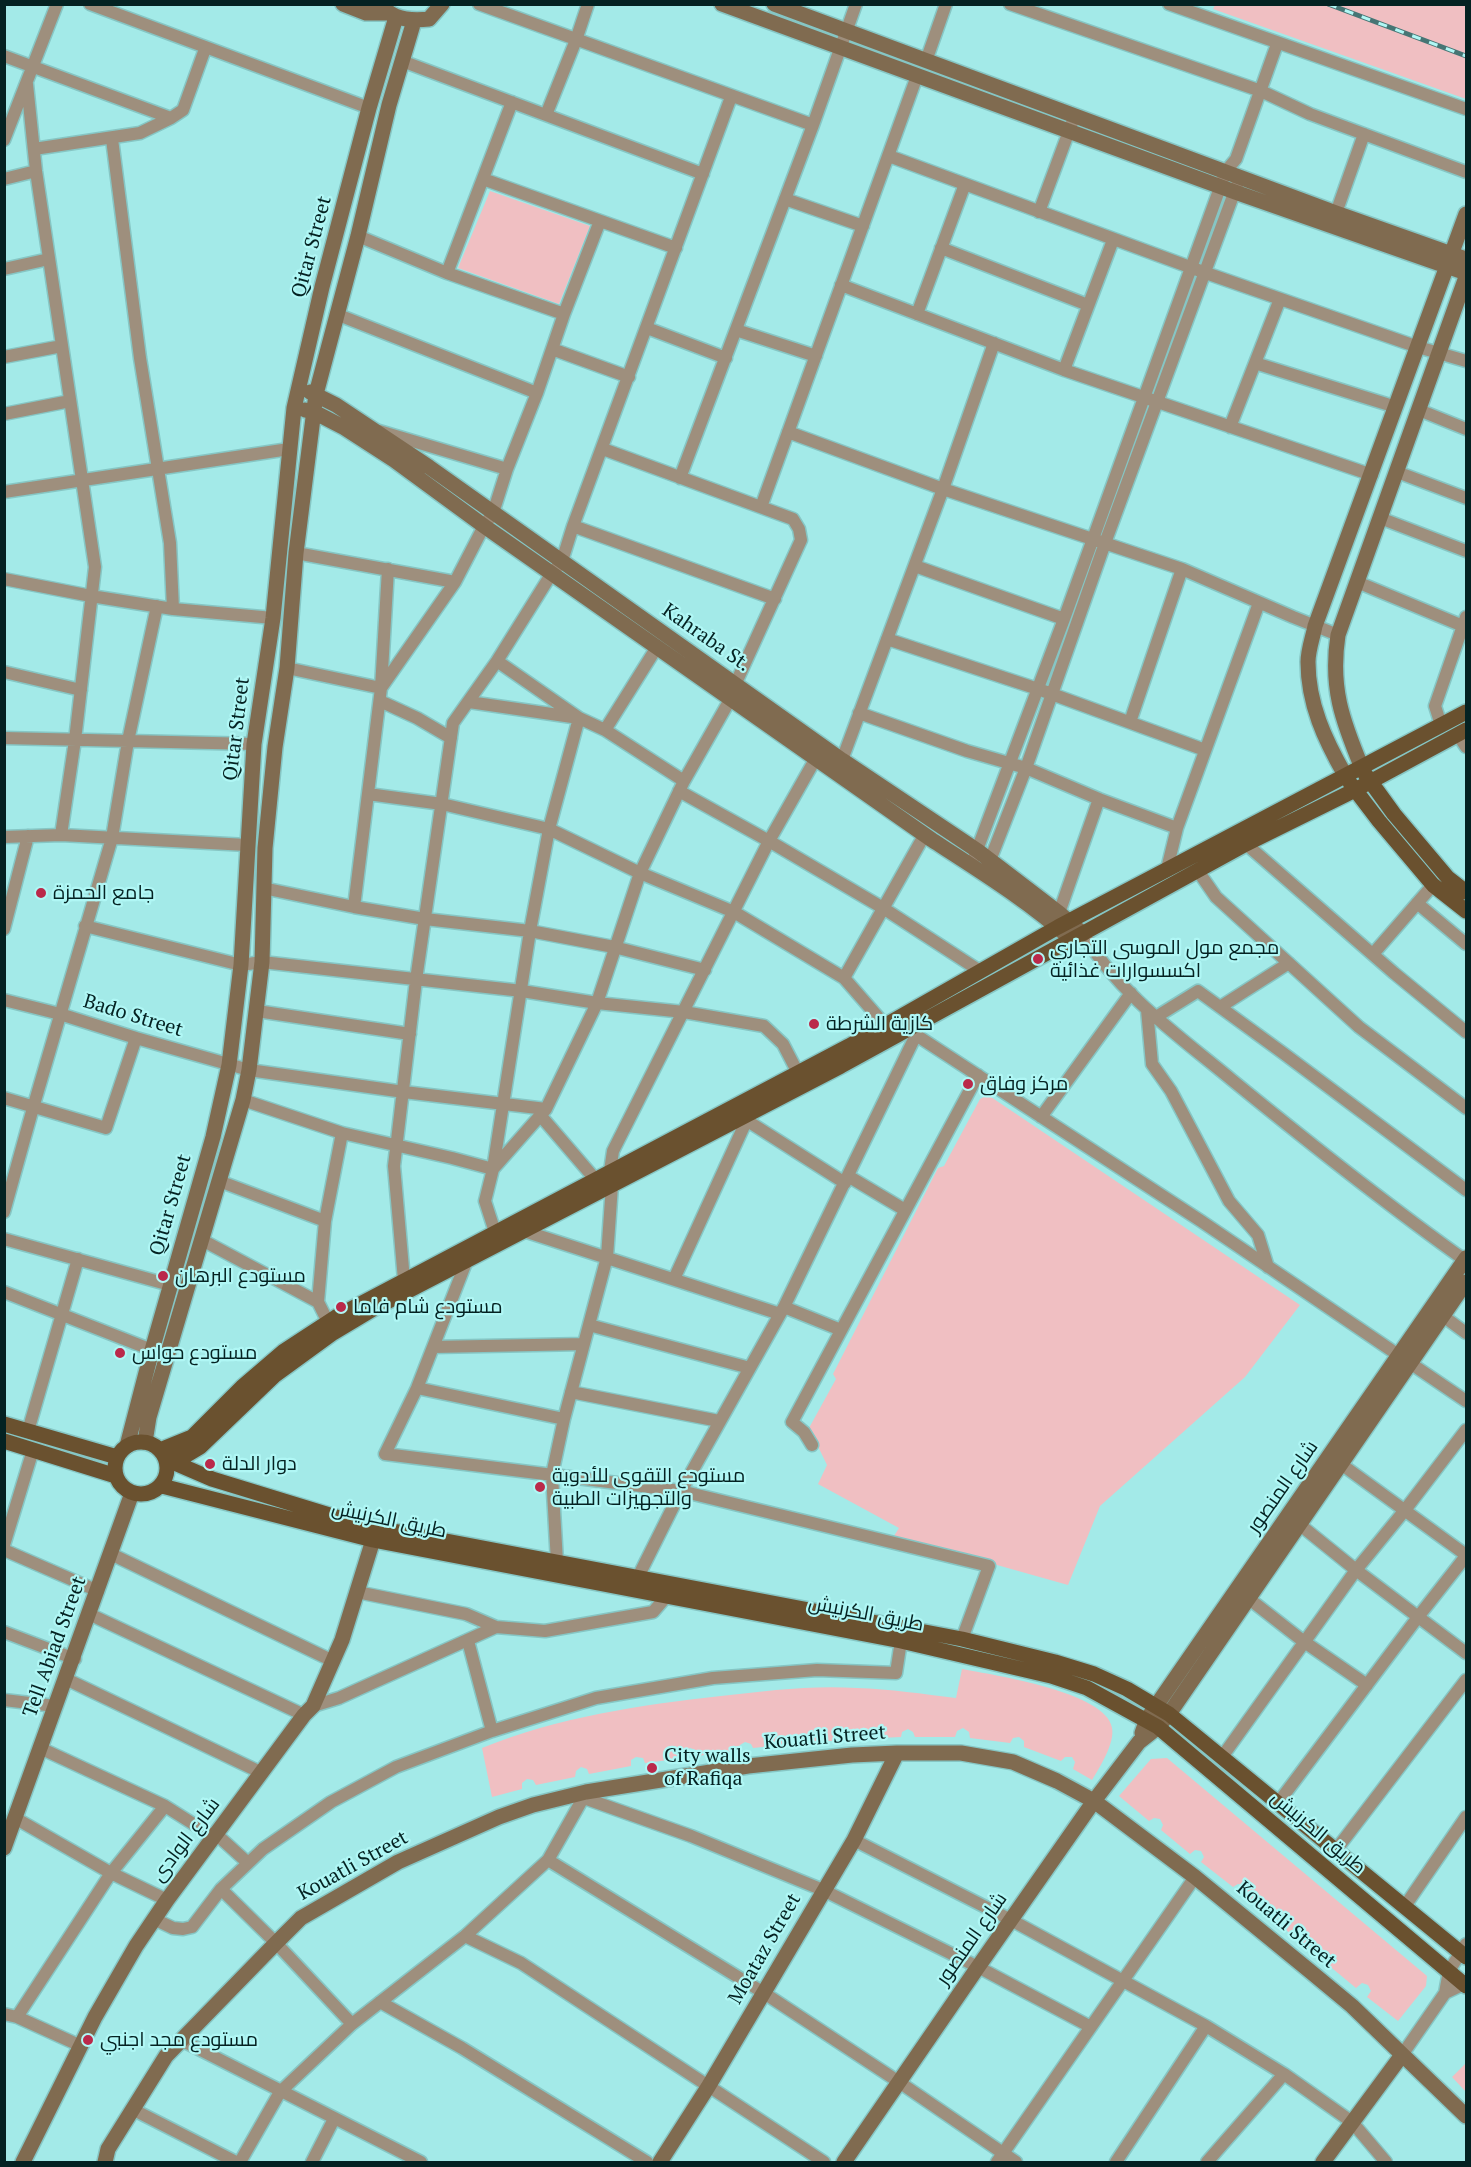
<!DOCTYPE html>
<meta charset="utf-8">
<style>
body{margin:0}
#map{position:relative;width:1471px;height:2167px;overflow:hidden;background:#a3eae8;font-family:"PT Serif",serif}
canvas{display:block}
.frame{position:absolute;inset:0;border:6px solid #042222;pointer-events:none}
</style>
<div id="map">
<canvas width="1471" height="2167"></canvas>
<div class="frame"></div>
</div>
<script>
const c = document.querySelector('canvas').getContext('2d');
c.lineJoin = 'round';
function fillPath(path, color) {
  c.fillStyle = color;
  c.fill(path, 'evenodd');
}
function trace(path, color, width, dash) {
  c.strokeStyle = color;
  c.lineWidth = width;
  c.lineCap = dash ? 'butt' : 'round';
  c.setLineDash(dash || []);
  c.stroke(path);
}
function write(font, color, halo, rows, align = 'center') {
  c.font = font + ' "PT Serif",Cairo,serif';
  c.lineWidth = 4.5;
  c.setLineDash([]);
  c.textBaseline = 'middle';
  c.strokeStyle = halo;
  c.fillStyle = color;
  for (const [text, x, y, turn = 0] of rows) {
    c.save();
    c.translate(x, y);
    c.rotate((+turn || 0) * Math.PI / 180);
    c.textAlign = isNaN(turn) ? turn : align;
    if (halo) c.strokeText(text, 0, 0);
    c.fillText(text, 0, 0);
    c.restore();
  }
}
const green = new Path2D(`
 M1215 5H1466V99L1213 9Z
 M490 191 590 226 559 304 458 268Z
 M988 1095 1300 1305 1245 1377 1100 1506 1068 1585 894 1536 899 1528 818 1484 827 1465 809 1428 836 1379 833 1374 938 1168 944 1166 980 1099Z
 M962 1669C993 1675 1107 1692 1112 1728 1115 1743 1100 1767 1092 1780L1073 1769 1075 1762 1072 1757H1065L1061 1761 1024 1747V1741L1019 1737 1013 1738 1010 1743 970 1738 969 1732 963 1728 957 1731 955 1737H915L913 1732 908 1729 902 1732 901 1737 858 1739 857 1734 851 1732 845 1735 844 1740 805 1743 803 1738 798 1736 792 1739 791 1744 753 1748 751 1744 745 1742 740 1745 739 1750 698 1756 696 1750 690 1748 685 1751 684 1758 645 1763 643 1758 636 1757 631 1760V1766L589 1774 587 1769 581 1767 576 1771 575 1777 536 1785 533 1780 527 1779 522 1783V1789L492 1797 482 1748C558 1717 640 1705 721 1696 766 1691 811 1685 857 1688 890 1689 923 1694 956 1698Z
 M1167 1758 1427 1976 1426 1986 1398 2021 1367 1997 1371 1991 1368 1985 1362 1983 1356 1988 1327 1964 1331 1958 1328 1952 1322 1950 1316 1955 1286 1930 1289 1925 1286 1919 1280 1917 1275 1921 1244 1896 1246 1891 1244 1885 1238 1884 1233 1887 1201 1862 1204 1857 1201 1851 1195 1850 1190 1854 1161 1830 1163 1825 1160 1819 1154 1818 1149 1821 1119 1796 1151 1759Z
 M1466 2063V2092L1452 2077Z`);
const street = new Path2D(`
 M90 4 369 108
 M479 4 813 125
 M1010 4 1261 91 1310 114 1466 172
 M1169 4 1466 109
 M4 56 171 118
 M402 61 703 174
 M926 61 946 4
 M27 84 36 171 95 567 75 740 61 835
 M546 115 576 40 588 4
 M112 139 140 358 170 543 173 609
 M4 140 57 4
 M34 149 140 133 171 118 183 110 205 49
 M889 156 1206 273 1418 347 1466 361
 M4 179 36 171
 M483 179 676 248
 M785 199 863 226
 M1039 212 1072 123
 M1336 213 1364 134
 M358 236 447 273 564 314
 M941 248 1088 305
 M4 269 49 259
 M447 273 512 102
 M841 285 1064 370 1372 475
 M336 314 537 393
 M917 314 965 184
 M647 328 726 358
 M736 330 816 356
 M552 349 629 377
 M4 357 62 346
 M1255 363 1396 407
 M1064 370 1113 240
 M1419 410 1466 429
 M4 414 70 401
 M1230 427 1280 299
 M379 431 507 469
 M788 432 943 489 1182 569 1293 617 1338 635
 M1397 472 1466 498
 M680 478 813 125 856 4
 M4 492 289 449
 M761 507 917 76
 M1380 518 1466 551
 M573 526 775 599
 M296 553 455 582
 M915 566 1064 619
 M4 579 91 596 173 609 273 618
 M1357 582 1463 626
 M887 639 1038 689 1205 750
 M287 668 381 688 455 582 484 526 493 513 507 469 537 393 564 314 600 221
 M4 672 81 690
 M380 701 417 718 451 738
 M469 702 579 718 605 730 684 781
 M859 713 967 751 1026 768 1099 799 1177 828
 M1130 722 1182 569
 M1441 725 1435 706 1466 617
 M605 730 657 647
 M1458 735 1466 747
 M4 738 254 744
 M837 767 842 760 943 489 994 343
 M679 791 769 841 883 908 980 971
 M368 794 442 804 549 829 640 873 734 912 844 978 885 1025 889 1032
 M4 837 61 835 247 845
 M1246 844 1394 973 1466 1032
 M974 858 1064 619 1226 171 1236 159 1277 44
 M987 868 1026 768 1105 543 1237 185
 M1167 869 1177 828 1259 603
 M1198 871 1216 897 1359 1027 1466 1108
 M263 888 354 907 425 919 530 931 614 947 705 970
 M1417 903 1466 944
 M354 907 381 688 388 569
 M1059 913 1099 799
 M85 926 241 965 262 962 522 991 597 1003 684 1012 764 1026 783 1044 798 1073
 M4 929 28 836
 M1083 934C1119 994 1179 1036 1232 1080 1308 1142 1386 1204 1466 1261
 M1373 954 1433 885
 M844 978 925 834
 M4 1000 60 1014 136 1038 249 1070 404 1092 546 1109
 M1220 1007 1289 963
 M1147 1010 1152 1064 1171 1091 1229 1201 1258 1235 1268 1267
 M257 1011 410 1034
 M1156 1017 1198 991 1283 1053 1466 1190
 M916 1035 1201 1221 1466 1401
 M4 1098 106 1128 136 1038
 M243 1100 342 1133 452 1158 493 1169 546 1109 597 1003 640 873 684 781 731 698 735 685 801 540 799 529 793 519 603 449
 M540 1115 595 1179
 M1041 1117 1131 993
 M746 1120 845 1183
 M610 1171 613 1151 769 841 816 758
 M848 1176 905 1210
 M219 1181 325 1221
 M4 1212 33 1108 112 838 128 741 157 606
 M524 1231 780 1314
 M495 1232 485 1201 493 1169 530 931 549 829 579 718 497 661
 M4 1239 170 1285
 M202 1240 318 1302
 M467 1260 417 1388 385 1454 681 1491 989 1566 962 1639
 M674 1279 750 1113
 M404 1280 394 1166 416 980 453 723 497 661 552 573 562 561 573 526 731 97
 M4 1292 152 1350
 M784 1307 841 1330
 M1443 1316 1466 1333
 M328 1322 318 1302 325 1221 342 1133
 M589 1325 750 1368
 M433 1347 584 1344
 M417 1388 564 1419
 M571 1392 719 1421
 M28 1431 78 1259
 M812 1445 804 1432 792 1422 978 1075
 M1341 1464 1466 1555
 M1299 1524 1356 1570 1466 1653
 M4 1545 33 1450
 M4 1550 98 1591
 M111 1554 333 1661
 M557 1562 552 1475 564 1419 607 1257 612 1185
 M635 1583 681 1491 784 1307 916 1035V1030
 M357 1592 466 1614 496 1627
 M1248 1598 1303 1641 1367 1685
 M89 1614 304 1715
 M4 1632 75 1659
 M468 1641 492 1731
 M66 1679 262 1773
 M4 1700 55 1706
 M313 1706 339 1698 496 1627 545 1631 653 1612 666 1597
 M40 1748 165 1806
 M1222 1757 1356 1570 1405 1510 1466 1430
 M584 1798 691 1836 823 1890 978 1967 1091 2027
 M1278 1803 1418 1617 1466 1556
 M15 1818 111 1873 167 1900
 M216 1834 248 1863
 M854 1840 1011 1920 1206 2026 1284 2074 1352 2122 1386 2162
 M1336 1850 1466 1680
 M548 1860 764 1993 899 2082 1016 2162
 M221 1889 276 1943 352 2024
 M1405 1906 1466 1817
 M154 1919 173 1928 183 1929 192 1927 221 1889 263 1849 331 1802 396 1767 492 1731 596 1698 713 1678 817 1670 896 1673 901 1641
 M465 1936 521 1963 824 2162
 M1445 1993 1449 1971 1466 1944
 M380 2002 462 2048 647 2162
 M4 2014 17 2017 81 2046
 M17 2017 111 1873 165 1806 214 1837
 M181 2040 421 2162
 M1402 2055 1445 1993 1466 1983
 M134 2110 236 2162
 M240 2162 280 2092 352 2024 465 1936 548 1860 586 1793
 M312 2162 334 2119
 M997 2162 1195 1877
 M1116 2162 1206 2026
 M1207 2162 1284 2074`);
const secondary = new Path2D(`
 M343 4 366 13H386
 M381 4C391 20 411 21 429 19L442 4
 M722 4 1235 192 1466 273
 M774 4 1336 213 1466 259
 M310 392 336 405 429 467 842 760 978 851 1059 913 1083 934
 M305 410 314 412 343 427 394 460 484 526 932 840C980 871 1030 902 1073 941
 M1362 768C1342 720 1330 687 1338 635L1466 277
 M1345 775C1325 740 1308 704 1308 662 1308 650 1313 637 1315 626L1466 214
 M145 1442 149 1417 243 1100 249 1070 262 962 265 848 275 747 287 668 296 553 316 394 358 236 389 105 414 21
 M127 1446 152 1350 213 1137 229 1065 241 965 254 744 273 618 294 408 322 287 369 108 396 17
 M1142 1733 1147 1719 1466 1258
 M4 1848C47 1730 90 1612 132 1493
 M23 2162 95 2017 136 1946 167 1900 304 1715 313 1706 342 1640 373 1540
 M105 2162 108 2149 166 2056 276 1943 301 1918 398 1862 499 1817 533 1805 586 1792 748 1766 852 1755 897 1753H961L1013 1762 1057 1781 1094 1801 1195 1877 1311 1972 1352 2006 1466 2116
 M660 2162 708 2087 854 1840 897 1753
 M844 2162 978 1967 1094 1801 1139 1742 1158 1727 1169 1714 1466 1282
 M1323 2162 1402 2055`);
const primary = new Path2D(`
 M1365 774 1394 814 1448 878 1466 892
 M1350 783 1379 821 1433 885 1466 911
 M4 1424 117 1457
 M4 1441 116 1476
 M115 1468a26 26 0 1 1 52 0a26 26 0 1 1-52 0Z
 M160 1450 192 1437 242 1387 284 1351 336 1317 849 1046 1058 927 1466 712
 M167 1459 185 1456 200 1447 274 1376 333 1333 373 1309 841 1066 1246 844 1355 790 1466 730
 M168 1460 212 1479 362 1525 962 1639 1055 1662 1094 1674 1127 1689 1169 1714 1466 1957
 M162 1486 373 1540 901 1641 1051 1676 1087 1688 1158 1727 1466 1986`);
const rail = new Path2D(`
 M1328 4 1466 56`);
const markers = [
 [41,893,6,"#ba294a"],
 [1038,959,6,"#ba294a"],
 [814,1024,6,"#ba294a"],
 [968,1084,6,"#ba294a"],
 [163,1276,6,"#ba294a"],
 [341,1307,6,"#ba294a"],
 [120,1353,6,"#ba294a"],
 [210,1464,6,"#ba294a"],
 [540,1487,6,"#ba294a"],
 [652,1768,6,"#ba294a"],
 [88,2040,6,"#ba294a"]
];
const streetNames = [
 ["Qitar Street",312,247,-75],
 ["Kahraba St.",706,638,35],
 ["Qitar Street",237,729,-83],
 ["Bado Street",133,1016,17],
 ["Qitar Street",171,1205,-74],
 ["شارع المنصور",1283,1487,-55],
 ["طريق الكرنيش",389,1520,12],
 ["طريق الكرنيش",866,1614,11],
 ["Tell Abiad Street",55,1647,-70],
 ["Kouatli Street",825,1738,-5],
 ["طريق الكرنيش",1318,1833,40],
 ["شارع الوادى",186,1840,-53],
 ["Kouatli Street",353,1866,-29],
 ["Kouatli Street",1286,1925,40],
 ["شارع المنصور",972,1939,-55],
 ["Moataz Street",765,1949,-60]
];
const poiNames = [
 ["جامع الحمزة",53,893],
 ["مجمع مول الموسى التجاري",1050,948],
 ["اكسسوارات غذائية",1050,971],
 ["كازية الشرطة",826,1024],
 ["مركز وفاق",980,1084],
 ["مستودع البرهان",175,1276],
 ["مستودع شام فاما",353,1307],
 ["مستودع حواس",132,1353],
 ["دوار الدلة",222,1464],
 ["مستودع التقوى للأدوية",552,1476],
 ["والتجهيزات الطبية",552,1499],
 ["City walls",664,1756],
 ["of Rafiqa",664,1779],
 ["مستودع مجد اجنبي",100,2040]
];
fillPath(green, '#f0bfc2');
trace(street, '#86c6c4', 15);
trace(secondary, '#86c6c4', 18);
trace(primary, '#86c6c4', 18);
trace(street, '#9e8f7d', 12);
trace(secondary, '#806b50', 15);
trace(primary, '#6a512f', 15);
trace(rail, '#467574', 5);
trace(rail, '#b0f7f5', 3, [9]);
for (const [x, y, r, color] of markers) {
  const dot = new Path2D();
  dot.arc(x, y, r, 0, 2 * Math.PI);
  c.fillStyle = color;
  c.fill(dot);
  trace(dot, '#b0f7f5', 2);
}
write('20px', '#042222', '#b0f7f5', streetNames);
write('20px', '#042222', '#b0f7f5', poiNames, 'left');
</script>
